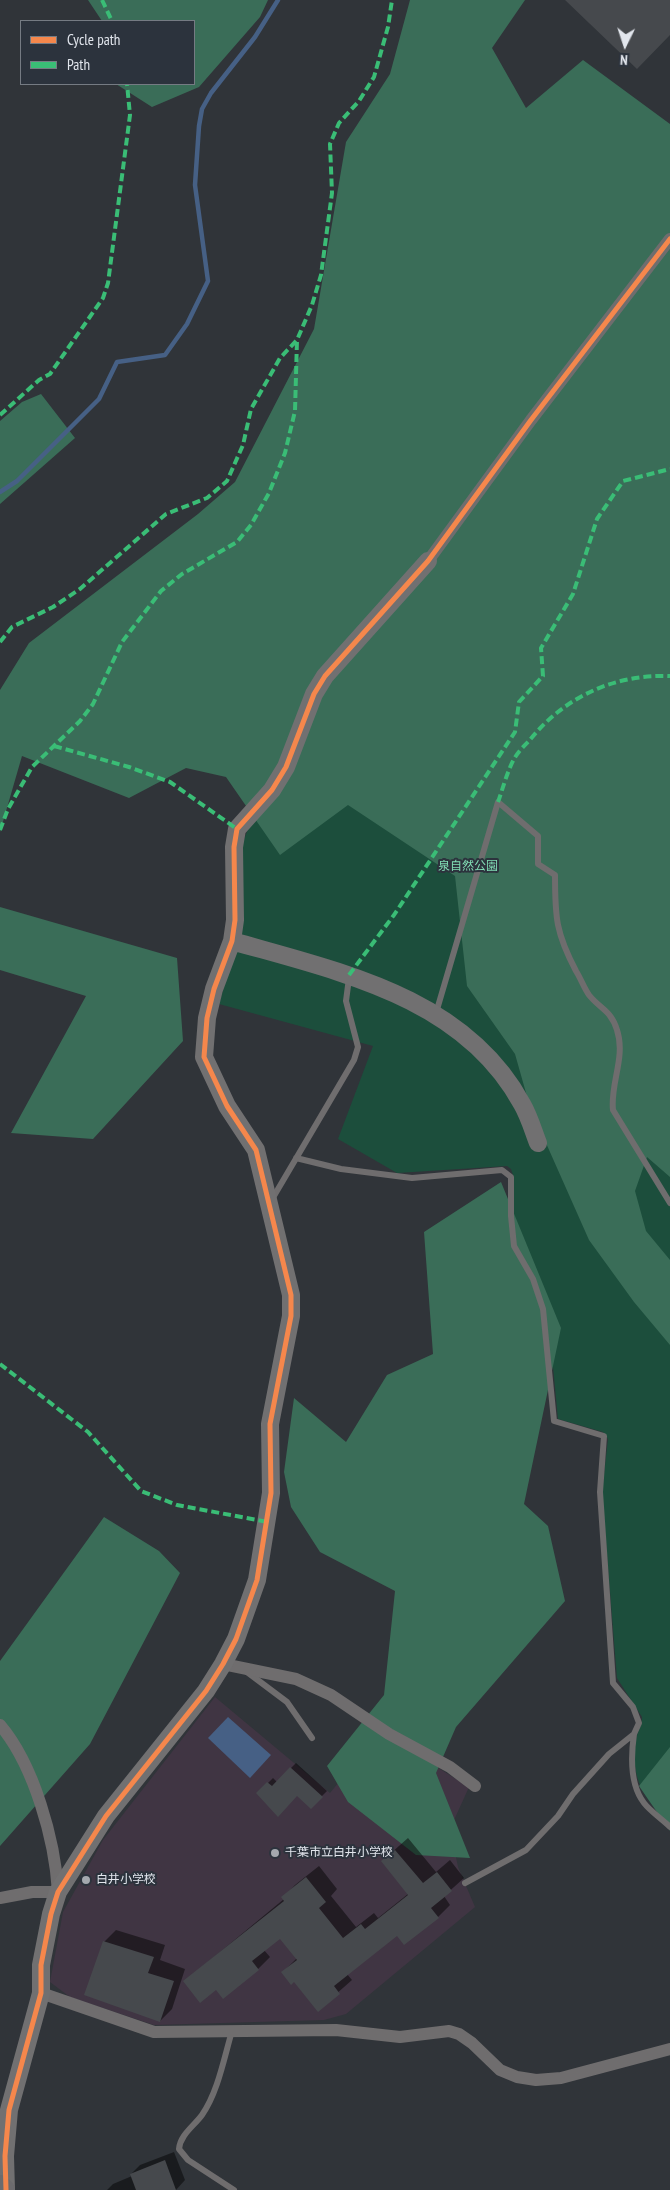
<!DOCTYPE html>
<meta charset="utf-8">
<style>
body{margin:0}
#map{position:relative;width:670px;height:2190px;overflow:hidden;background:#303439;font-family:"PT Sans Narrow",sans-serif}
canvas{display:block}
.legend{position:absolute;left:20px;top:20px;width:175px;height:65px;box-sizing:border-box;background:#2c333d;border:1px solid #757b83;margin:0;padding:6px 9px;list-style:none;font-size:15px;color:#e2e6ed}
.legend li{display:flex;align-items:center;gap:10px;height:25px}
.legend b{width:25px;border:1px solid #757b83}
.north{position:absolute;left:600px;top:20px;width:50px;height:50px;-webkit-text-stroke:4px #2c333d;paint-order:stroke;rotate:184deg;font-size:14px;font-weight:700;line-height:20px;text-align:center;color:#e2e6ed}
.north::after{content:'';display:block;margin:auto;width:18px;height:22px;background:#e2e6ed;clip-path:polygon(50% 0,100% 100%,50% 72%,0 100%)}
</style>
<div id="map">
<canvas width="670" height="2190"></canvas>
<ul class="legend">
<li><b style="height:6px;background:#f5874c"></b>Cycle path</li>
<li><b style="height:6px;background:#3abd76"></b>Path</li>
</ul>
<div class="north">N</div>
</div>
<script>
const c = document.querySelector('canvas').getContext('2d');
c.lineJoin = 'round';
function fillPath(path, color) {
  c.fillStyle = color;
  c.fill(path, 'evenodd');
}
function trace(path, color, width, dash) {
  c.strokeStyle = color;
  c.lineWidth = width;
  c.lineCap = dash ? 'butt' : 'round';
  c.setLineDash(dash || []);
  c.stroke(path);
}
function write(font, color, halo, rows, align = 'center') {
  c.font = font + ' "PT Sans Narrow","Noto Sans JP",sans-serif';
  c.lineWidth = 4;
  c.setLineDash([]);
  c.textBaseline = 'middle';
  c.strokeStyle = halo;
  c.fillStyle = color;
  for (const [text, x, y, turn = 0] of rows) {
    c.save();
    c.translate(x, y);
    c.rotate((+turn || 0) * Math.PI / 180);
    c.textAlign = isNaN(turn) ? turn : align;
    if (halo) c.strokeText(text, 0, 0);
    c.fillText(text, 0, 0);
    c.restore();
  }
}
const education = new Path2D(`
 M215 1697 330 1793 380 1732 469 1787 450 1829 458 1867 475 1907 346 2014 324 2020 154 2025 70 1997 50 1982 63 1912 103 1840Z`);
const green = new Path2D(`
 M670 252V1823C643 1799 630 1777 636 1740 637 1732 642 1726 642 1717L617 1678 602 1493 608 1439 603 1432 558 1419 549 1324 514 1216V1178L511 1169 507 1166 397 1173 338 1139 373 1046 219 1004 232 959 241 847 248 829Z`);
const forest = new Path2D(`
 M88 0H268L260 17 199 87 152 107 116 84H194V21H102Z
 M410 0H525L492 48 526 108 583 60 670 124V1177L647 1157 635 1191 646 1231 670 1260V1345L634 1302 589 1240 530 1107 515 1054 467 986 455 876 348 805 280 855 226 777 186 768 129 798 22 756 0 832V690L29 643 198 514 235 482 314 329 346 142 390 74Z
 M41 394 75 438 0 504V421L22 402Z
 M0 907 177 958 183 1041 93 1139 11 1133 86 996 0 970Z
 M501 1182 561 1328 524 1504 548 1526 565 1601 456 1727 436 1773 470 1858 416 1855 348 1802 327 1766 384 1695 395 1591 320 1552 291 1507 284 1472 294 1398 346 1442 387 1375 433 1354 424 1232Z
 M104 1517 159 1551 180 1573 90 1744 0 1846V1661Z
 M670 1747V1831L639 1786Z`);
const water = new Path2D(`
 M228 1717 271 1755 250 1778 208 1738Z`);
const shadow = new Path2D(`
 M296 1763 327 1791 311 1807 298 1795 258 1793 273 1778 277 1782Z
 M408 1838 436 1872 450 1860 464 1878 444 1896 450 1905 438 1917 397 1934 347 1974 352 1980 318 2010 295 1980 283 1972 297 1958 280 1937 264 1950 270 1957 258 1969 216 1988 185 1981 284 1899 283 1898 295 1885 319 1866 337 1889 331 1896 356 1927 374 1913 378 1918 408 1894 382 1861Z
 M116 1930 165 1945 160 1960 185 1969 172 2009 160 2021 104 1942Z
 M174 2152 185 2180 176 2190H107L113 2184 132 2176 131 2174 140 2165Z`);
const stream = new Path2D(`
 M0 492 17 481 99 399 117 362 165 355 187 324 208 281 195 185 199 126 202 109 211 93 255 37 278 0`);
const building = new Path2D(`
 M565 0H670V35L637 69Z
 M290 1767 323 1797 311 1809 297 1796 278 1817 256 1793 267 1782 272 1786Z
 M395 1850 423 1883 437 1872 452 1891 431 1908 439 1918 404 1945 397 1936 334 1986 340 1994 318 2012 294 1982 291 1985 281 1972 297 1960 280 1939 252 1961 259 1970 223 1999 216 1990 200 2003 183 1981 284 1901 281 1897 306 1877 326 1902 319 1908 343 1938 361 1924 365 1929 408 1895 381 1861Z
 M103 1941 154 1957 148 1973 174 1981 160 2022 84 1995Z
 M165 2160 176 2190H136L130 2174Z`);
const lane = new Path2D(`
 M436 1013 498 802 538 836V864L555 875C555 918 556 933 576 971 581 979 584 988 589 995 600 1009 611 1010 617 1030 626 1057 610 1084 613 1110L670 1203
 M296 1158 341 1169 412 1178 502 1170 511 1177V1216L514 1246 533 1279 543 1309 554 1421 604 1436 600 1492 613 1683 633 1707 639 1723 634 1734 609 1754 573 1794 558 1816 526 1850 465 1883
 M271 1201 354 1060 358 1047 346 1001 349 978
 M247 1672 287 1702 312 1738
 M634 1734C631 1755 630 1785 644 1803 651 1812 662 1819 670 1827
 M232 2031C224 2058 218 2092 202 2115 194 2126 180 2135 179 2149L188 2160 234 2190`);
const street = new Path2D(`
 M428 561 531 420 670 239
 M223 1664 296 1679 331 1695 389 1734 450 1767 475 1786
 M0 1725C34 1765 55 1840 58 1892H32L0 1898
 M41 1993 154 2032 336 2030 400 2037 449 2031 459 2034 472 2043 500 2070 517 2077 536 2080 561 2078 670 2049`);
const secondary = new Path2D(`
 M232 941C340 972 464 997 522 1104 529 1116 533 1130 538 1143
 M6 2190 5 2156 9 2110 41 1993V1965L51 1914 58 1892 106 1816 206 1691 223 1664 236 1639 257 1580 271 1493 270 1424 291 1316V1295L256 1150 227 1106 204 1057 207 1018 214 989 232 941 235 920 234 847 237 829 272 790 286 767 314 694 325 676 428 561`);
const highway = new Path2D(`
 M0 2186 4 2190`);
const quiet = new Path2D(`
 M102 0 112 21
 M0 415 39 380 50 374 103 298 108 283 130 115 127 84
 M0 642 12 627 53 607 80 589 166 514 207 498 227 481 243 445 251 409 280 358 297 340 312 305 321 275 332 193 330 144 339 123 359 101 374 77 388 27 392 0
 M54 746 129 767 170 782 237 829
 M498 802C503 788 507 772 514 759 518 752 524 746 529 741 564 697 614 674 670 676
 M0 830 8 809 32 767 80 721 93 704 122 642 161 591 182 574 237 542 251 525 269 493 285 453 295 411 297 340
 M349 975 394 915 515 732 519 702 543 676 541 648 573 594 597 519 623 481 670 469
 M0 1364 88 1432 141 1491 177 1505 268 1522`);
const cycleway = new Path2D(`
 M6 2190 5 2156 9 2110 41 1993V1965L51 1914 58 1892 106 1816 206 1691 223 1664 236 1639 257 1580 271 1493 270 1424 291 1316V1295L256 1150 227 1106 204 1057 207 1018 214 989 232 941 235 920 234 847 237 829 272 790 286 767 314 694 325 676 428 561 531 420 670 239`);
const markers = [
 [275,1853,5,"#a4a8ae"],
 [86,1880,5,"#a4a8ae"]
];
const parkNames = [
 ["泉自然公園",468,867]
];
const poiNames = [
 ["千葉市立白井小学校",285,1853],
 ["白井小学校",96,1880]
];
fillPath(education, '#403543');
fillPath(green, '#1c4e3c');
fillPath(forest, '#3a6d58');
fillPath(water, '#466085');
fillPath(shadow, '#0007');
trace(stream, '#466085', 4.5);
fillPath(building, '#46494d');
trace(lane, '#6f6d6e', 6);
trace(street, '#6f6d6e', 12);
trace(secondary, '#717071', 18);
trace(highway, '#6c6b6e', 22);
trace(quiet, '#3abd76', 4, [8, 4]);
trace(cycleway, '#f5874c', 5);
for (const [x, y, r, color] of markers) {
  const dot = new Path2D();
  dot.arc(x, y, r, 0, 2 * Math.PI);
  c.fillStyle = color;
  c.fill(dot);
  trace(dot, '#2c333d', 2);
}
write('12px', '#81dbb4', '#2c333d', parkNames);
write('12px', '#e2e6ed', '#2c333d', poiNames, 'left');
</script>
